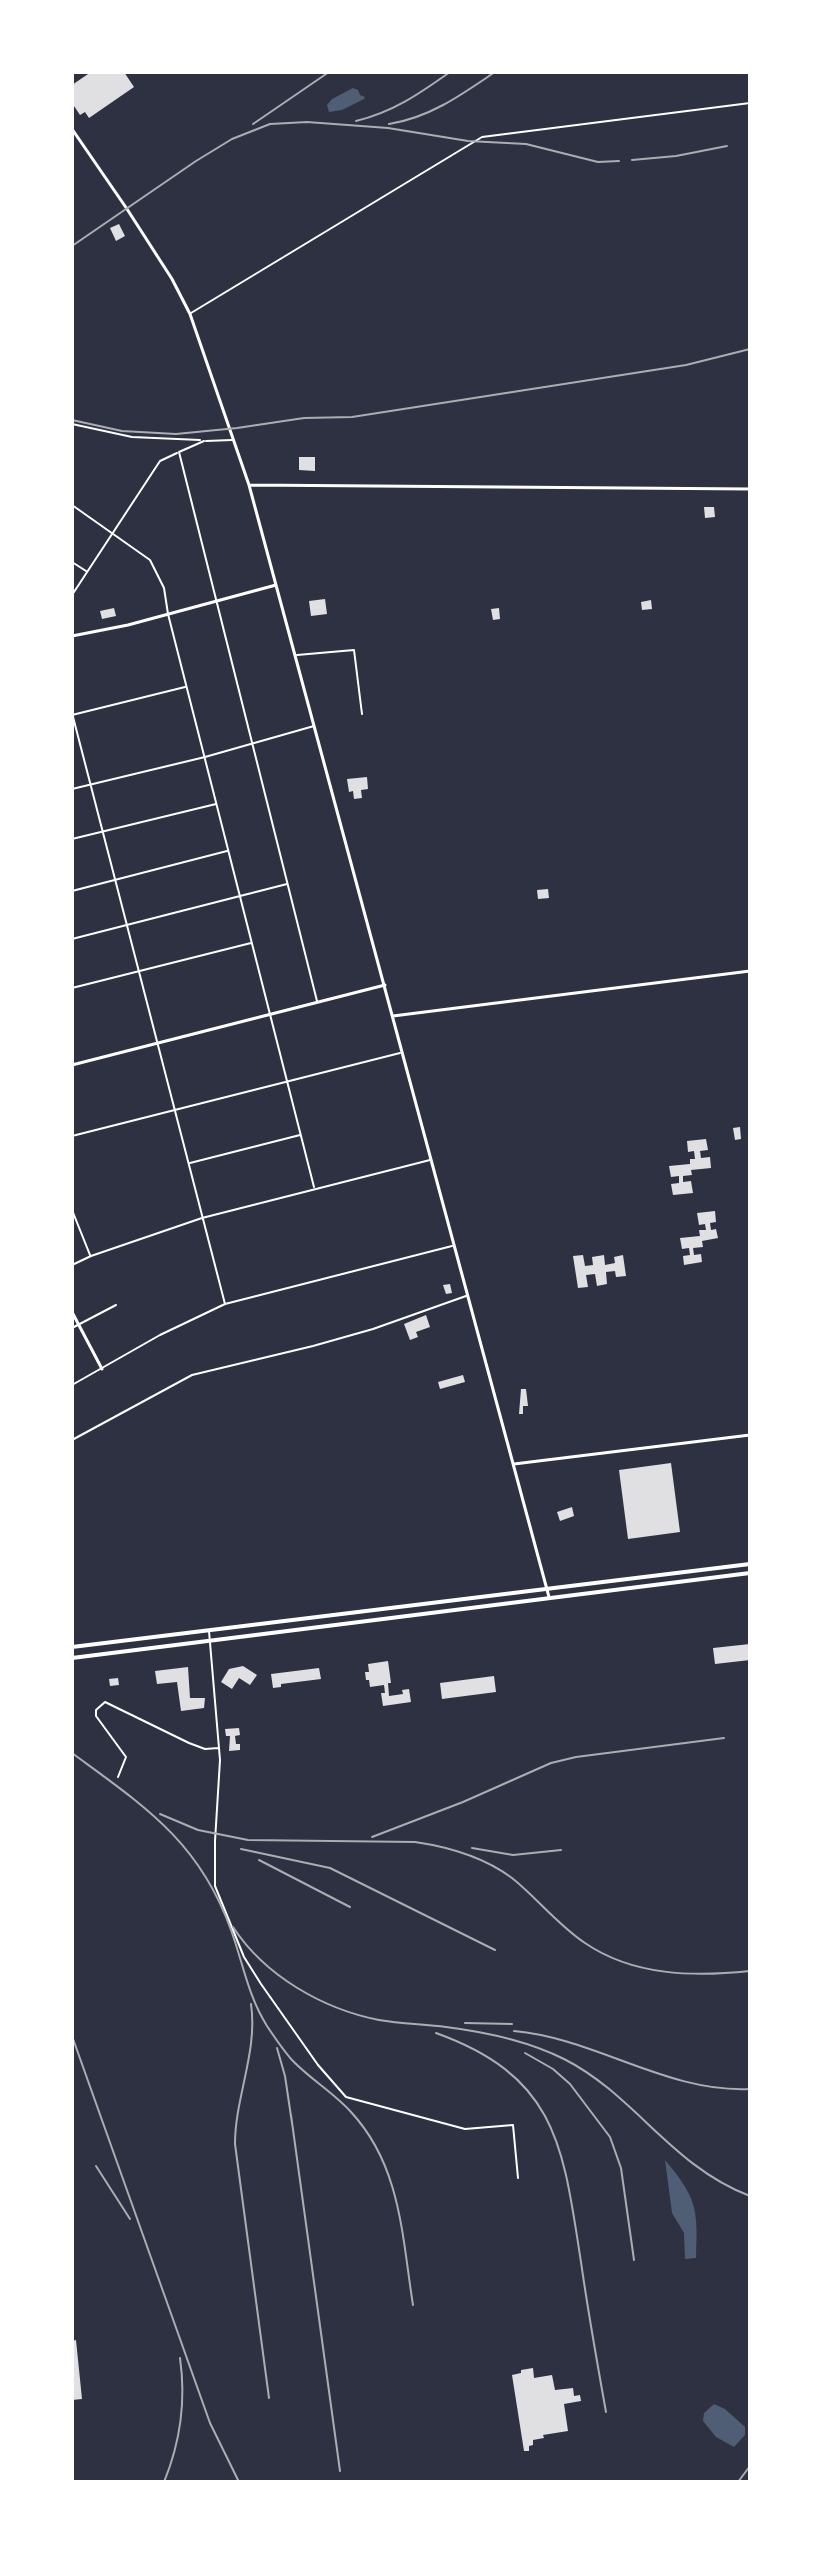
<!DOCTYPE html>
<style>
body{margin:0}
#map{position:relative;width:822px;height:2554px;overflow:hidden;background:#2d3142;font-family:"Fira Sans Condensed",sans-serif}
canvas{display:block}
.frame{position:absolute;inset:0;border:74px solid #fff;pointer-events:none}
</style>
<div id="map">
<canvas width="822" height="2554"></canvas>
<div class="frame"></div>
</div>
<script>
const c = document.querySelector('canvas').getContext('2d');
c.lineJoin = 'round';
function fillPath(path, color) {
  c.fillStyle = color;
  c.fill(path, 'evenodd');
}
function trace(path, color, width, dash) {
  c.strokeStyle = color;
  c.lineWidth = width;
  c.lineCap = dash ? 'butt' : 'round';
  c.setLineDash(dash || []);
  c.stroke(path);
}
const water = new Path2D(`
 M353 88 358 90 360 95 365 97 364 99 342 110 329 112 327 105 332 99Z
 M665 2160C697 2198 698 2209 696 2258L685 2259 684 2233 672 2213Z
 M714 2404 725 2409 745 2427V2435L734 2447 716 2437 703 2421 704 2413Z`);
const building = new Path2D(`
 M91 72H124L134 87 89 118 85 112 80 115 72 103V85Z
 M119 224 125 236 116 241 110 228Z
 M299 457H315V471L299 470Z
 M704 507H714L715 517 705 518Z
 M325 599 327 614 311 616 309 601Z
 M651 600 652 609 642 610 641 602Z
 M114 608 116 616 102 619 100 611Z
 M499 608 500 619 493 620 491 609Z
 M367 777 368 789 361 790 362 798 354 799 353 791 349 792 347 779Z
 M548 889 549 898 538 899 537 890Z
 M740 1127 741 1139 735 1140 733 1128Z
 M706 1139 708 1150 700 1151 701 1158 710 1157 711 1168 691 1170 692 1175 683 1176V1182L691 1181 693 1193 673 1195 671 1184 679 1183V1176L671 1177 669 1166 690 1164V1159H695L694 1151 688 1152 687 1141Z
 M715 1211 716 1222 710 1223 711 1230 716 1229 718 1238 702 1241 703 1247 693 1248 694 1255 701 1254 702 1262 684 1265 683 1256 690 1255 689 1248 682 1249 680 1238 700 1236 699 1230H706L705 1224 699 1225 697 1213Z
 M583 1255 585 1266 593 1265 592 1257 604 1255 605 1265 615 1263 614 1257 623 1255 626 1276 616 1277 615 1271 606 1272 607 1284 597 1286 595 1274 586 1275 588 1287 578 1288 573 1256Z
 M450 1284 452 1293 446 1294 443 1285Z
 M426 1315 430 1327 416 1332 418 1337 410 1340 404 1324Z
 M463 1375 465 1382 440 1389 438 1382Z
 M521 1389H526L528 1406H523V1414H519Z
 M671 1463 680 1532 628 1539 619 1470Z
 M572 1507 574 1516 560 1521 557 1512Z
 M750 1644V1660L715 1664 713 1648Z
 M388 1661 391 1683H388L389 1696 403 1694 402 1690 409 1689 411 1702 383 1706 381 1693H385L384 1685 370 1687 369 1680H366L365 1672H369L368 1664Z
 M243 1666 257 1675 250 1685 239 1678 232 1689 221 1682 229 1669Z
 M188 1667 190 1698H205L204 1708 181 1711 177 1682 157 1684 155 1671Z
 M319 1668 321 1679 281 1684V1687L273 1688 271 1674Z
 M494 1676 496 1692 442 1699 440 1683Z
 M118 1678 119 1685 110 1686 109 1679Z
 M239 1728 240 1735 235 1736 236 1744H240V1750L229 1751 230 1736H226L225 1729Z
 M76 2340 82 2399 72 2400V2341Z
 M533 2368 534 2378 552 2375 555 2390 573 2388 574 2396 580 2395 581 2401 564 2404 568 2431 543 2435 544 2438 533 2440V2445L529 2446V2451H524L512 2375 521 2373V2370Z`);
const minor = new Path2D(`
 M191 313 482 137 750 103
 M72 424 132 437 200 440
 M204 441 179 452 317 1001
 M206 441 232 440
 M72 505 150 560 164 588 168 614 314 1187
 M72 562 86 571
 M72 595 160 461 177 453
 M297 655 354 650 362 714
 M72 713 225 1304
 M72 715 185 687
 M72 789 205 757 314 726
 M72 839 216 804
 M72 891 227 851
 M72 939 287 884
 M72 988 251 943
 M72 1136 400 1053
 M190 1163 300 1135
 M72 1210 90 1255
 M72 1265 91 1256 202 1218 430 1160
 M72 1328 116 1305
 M72 1385 160 1335 225 1304 452 1246
 M72 1440 192 1375 313 1346 373 1329 466 1296
 M209 1631 220 1760 215 1841V1886L244 1957 261 1984 318 2065 346 2097 465 2129 513 2125 518 2178
 M118 1777 126 1757 96 1716V1710L105 1702 189 1743 205 1749 218 1748`);
const tertiary = new Path2D(`
 M72 1065 385 985
 M72 1312 102 1369
 M514 1464 750 1435`);
const secondary = new Path2D(`
 M72 129 127 209 172 279 190 314 249 485 549 1597
 M249 485 750 489
 M72 636 128 625 276 585
 M393 1016 750 971`);
const primary = new Path2D(`
 M72 1647 750 1564
 M72 1658 750 1573`);
const rail = new Path2D(`
 M356 121C393 112 419 94 450 72
 M253 124 329 72
 M389 124C428 118 460 96 492 74
 M632 160 676 156 727 146
 M72 246 196 161 232 139 270 124 307 122 388 128 468 141 526 144 598 162 619 161
 M72 420 122 431 176 434 237 428 304 418 352 417 686 365 750 349
 M72 1753C144 1806 199 1841 231 1930 243 1963 248 1996 267 2026 275 2038 283 2050 292 2060 310 2079 334 2093 351 2112 401 2166 402 2236 413 2305
 M160 1814 198 1830 248 1840 415 1842C449 1847 484 1857 512 1878 537 1898 558 1925 585 1943 633 1976 694 1977 750 1971
 M372 1837 463 1802 551 1763 576 1757 724 1738
 M472 1848 513 1855 561 1850
 M241 1849 330 1868 495 1950
 M259 1860 350 1907
 M233 1927C265 1976 323 2009 379 2020 401 2024 424 2024 446 2027 486 2032 528 2041 564 2059 635 2095 671 2166 750 2196
 M251 2004C258 2052 235 2097 235 2144L269 2398
 M465 2023 512 2024
 M514 2031C595 2038 667 2093 750 2089
 M436 2033C558 2077 563 2147 581 2262 588 2312 597 2362 606 2412
 M72 2036 210 2423 239 2482
 M277 2048 285 2076 292 2123
 M525 2053 553 2069 570 2084 610 2137 621 2168 634 2260
 M291 2115 340 2471
 M96 2166 130 2219
 M164 2482C180 2443 186 2400 180 2358
 M738 2482 750 2466`);
fillPath(water, '#4f5d75');
fillPath(building, '#e0e0e3');
trace(minor, '#fff', 2);
trace(tertiary, '#fff', 3);
trace(secondary, '#fff', 3);
trace(primary, '#fff', 4);
trace(rail, '#abadb3', 2);
</script>
